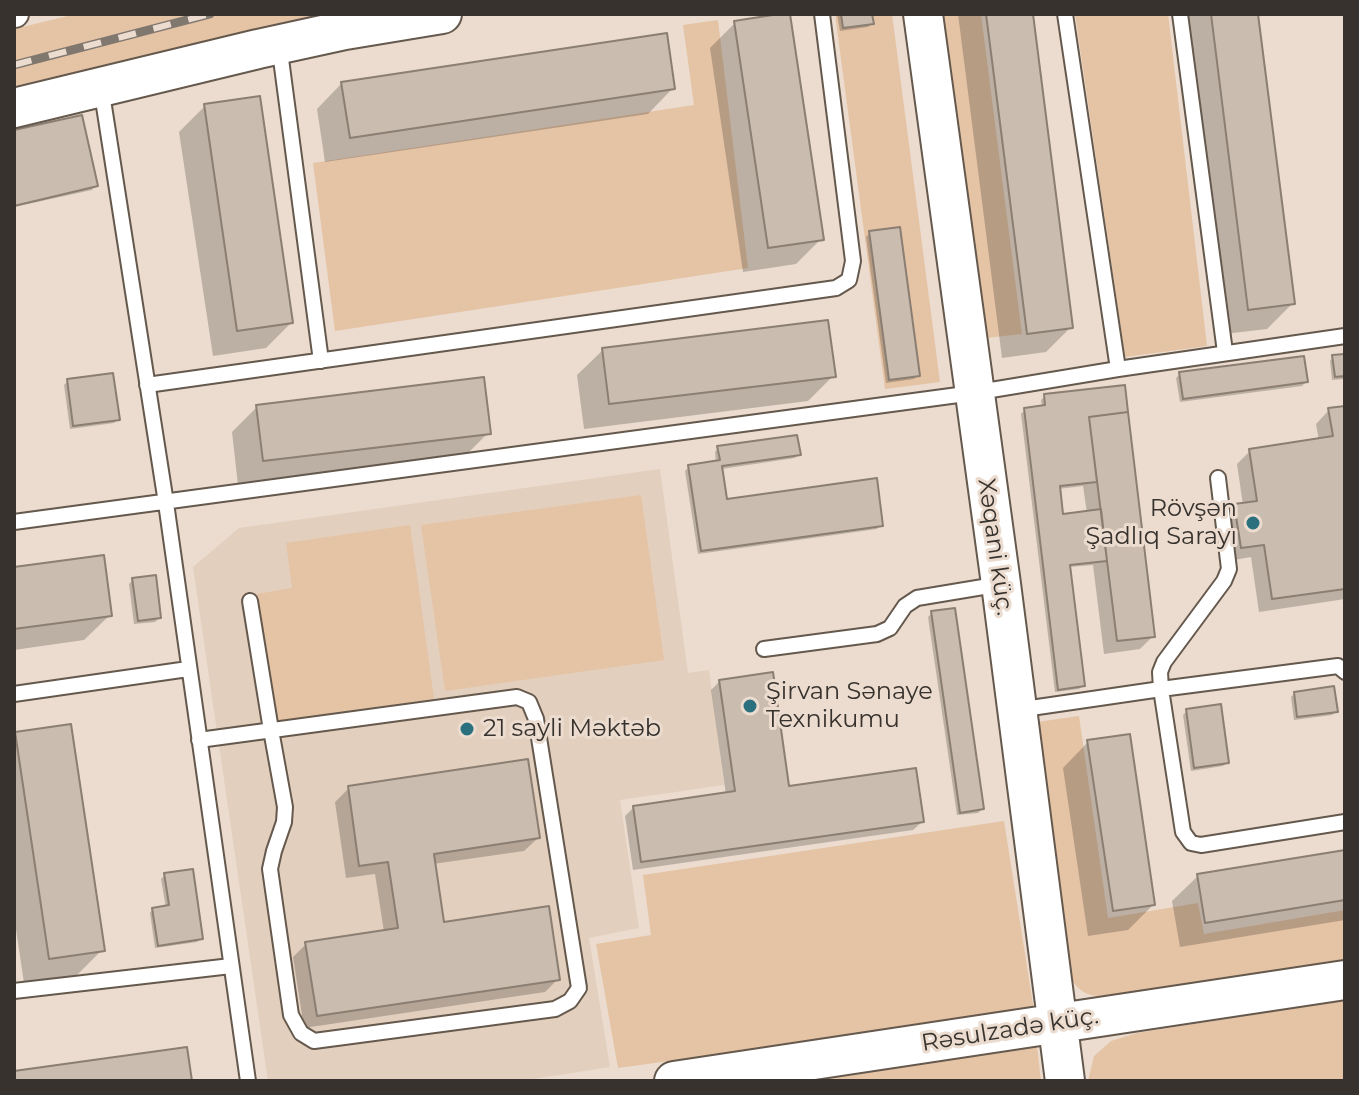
<!DOCTYPE html>
<meta charset="utf-8">
<style>
body{margin:0}
#map{position:relative;width:1359px;height:1095px;overflow:hidden;background:#ebdccf;font-family:Montserrat,sans-serif}
canvas{display:block}
.frame{position:absolute;inset:0;border:16px solid #37322d;pointer-events:none}
</style>
<div id="map">
<canvas width="1359" height="1095"></canvas>
<div class="frame"></div>
</div>
<script>
const c = document.querySelector('canvas').getContext('2d');
c.lineJoin = 'round';
function fillPath(path, color) {
  c.fillStyle = color;
  c.fill(path, 'evenodd');
}
function trace(path, color, width, dash) {
  c.strokeStyle = color;
  c.lineWidth = width;
  c.lineCap = dash ? 'butt' : 'round';
  c.setLineDash(dash || []);
  c.stroke(path);
}
function write(font, color, halo, rows, align = 'center') {
  c.font = font + ' Montserrat,sans-serif';
  c.lineWidth = 6;
  c.setLineDash([]);
  c.textBaseline = 'middle';
  c.strokeStyle = halo;
  c.fillStyle = color;
  for (const [text, x, y, turn = 0] of rows) {
    c.save();
    c.translate(x, y);
    c.rotate((+turn || 0) * Math.PI / 180);
    c.textAlign = isNaN(turn) ? turn : align;
    if (halo) c.strokeText(text, 0, 0);
    c.fillText(text, 0, 0);
    c.restore();
  }
}
const built = new Path2D(`
 M660 469 688 673 709 670 724 785 620 800 639 928 589 938 610 1067 520 1081H268L193 567 239 528Z`);
const green = new Path2D(`
 M76 14H331L14 86V29Z
 M835 14H892L940 382 885 389Z
 M943 14H981L1022 334 986 338Z
 M1075 14H1168L1207 346 1125 357Z
 M718 20 748 268 335 331 313 163 694 105 683 25Z
 M641 495 664 660 445 691 421 525Z
 M410 525 434 699 275 722 257 594 292 588 286 543Z
 M1079 716 1108 918 1198 903 1204 934 1345 910V961L1115 997C1087 996 1082 996 1066 972L1030 723Z
 M1004 821 1034 1011 618 1068 596 944 651 935 643 875Z
 M1345 1000V1081H1088L1094 1056 1111 1041 1137 1033Z
 M1037 1046 1041 1081H808Z`);
const shadow = new Path2D(`
 M837 14H870L871 24 868 27 840 31Z
 M958 14H1031L1071 327 1046 352 1002 358Z
 M1183 14H1256L1293 303 1267 329 1224 334Z
 M735 23 821 239 796 264 743 272 710 48Z
 M342 83 673 88 648 114 325 162 317 109Z
 M205 106 291 323 266 348 213 356 179 132Z
 M14 133 95 186 92 190 14 207Z
 M870 233 918 375 914 379 886 383 866 237Z
 M603 350 833 376 808 401 584 429 577 375Z
 M1345 356V379L1332 380 1330 361 1333 357Z
 M1180 374 1306 382 1302 386 1180 402 1176 378Z
 M68 381 118 419 114 423 70 429 64 385Z
 M1123 387 1153 636 1140 649 1104 654 1093 565 1068 567 1083 686 1079 689 1055 692 1021 414 1025 410 1042 408 1041 400 1045 396ZM1083 486 1087 513 1062 516 1058 489Z
 M257 407 488 433 463 458 238 485 232 432Z
 M1345 408V599L1259 612 1251 557 1228 561 1222 520 1235 506 1243 505 1237 464 1250 451 1319 441 1316 424 1329 410Z
 M718 448 798 454 795 458 721 469 726 502 881 525 877 529 698 554 685 471 689 467 716 463 715 452Z
 M14 569 110 615 84 640 14 650Z
 M133 580 159 618 155 622 134 624 129 584Z
 M932 613 982 809 978 813 957 815 928 617Z
 M719 682 788 788 922 822 913 830 633 870 625 816 634 807 726 795 711 690Z
 M1294 694 1336 711 1332 715 1294 720 1291 697Z
 M1187 711 1227 763 1223 766 1191 771 1183 715Z
 M16 734 102 950 77 975 24 983 14 916V736Z
 M1088 742 1153 905 1128 930 1088 936 1063 768Z
 M349 788 538 838 524 851 433 864 442 924 558 979 545 992 304 1028 293 957 306 944 384 932 375 874 346 878 335 802Z
 M1345 852V920L1180 947 1172 901 1198 876Z
 M165 875 201 938 197 942 155 948 150 913 153 909 166 908 161 879Z`);
const building = new Path2D(`
 M779 14H790L824 240 768 248 734 21Z
 M841 14H872L874 24 843 28Z
 M986 14H1033L1073 328 1027 334Z
 M1211 14H1258L1295 304 1248 310Z
 M667 33 675 89 350 138 341 82Z
 M260 96 293 323 237 331 204 104Z
 M82 115 98 186 14 206V130Z
 M900 227 920 376 889 380 869 231Z
 M828 320 836 377 609 404 602 348Z
 M1345 354V376L1335 377 1332 355Z
 M1304 356 1308 382 1183 399 1179 372Z
 M113 373 120 420 73 426 67 379Z
 M484 377 491 434 263 461 256 405Z
 M1125 385 1128 412 1089 417 1097 482 1060 486 1063 514 1101 509 1107 561 1070 565 1085 686 1058 690 1024 408 1045 405 1044 394Z
 M1345 406V589L1272 599 1264 545 1241 548 1234 504 1257 501 1249 449 1333 436 1328 408Z
 M1128 412 1155 637 1117 641 1089 417Z
 M797 435 801 455 722 466 727 499 877 478 883 526 701 551 688 465 720 460 717 446Z
 M104 555 112 616 14 629V567Z
 M156 575 161 618 138 621 132 578Z
 M955 608 984 809 960 813 931 611Z
 M773 672 789 786 916 768 924 822 641 862 633 806 735 791 719 680Z
 M1334 686 1338 712 1297 717 1294 692Z
 M1221 704 1229 763 1194 768 1186 709Z
 M71 724 105 951 49 959 15 732Z
 M1130 734 1155 905 1113 911 1087 740Z
 M528 759 540 838 434 854 444 922 549 906 560 980 317 1016 305 942 398 928 388 862 359 866 348 786Z
 M1345 850V900L1205 923 1197 874Z
 M193 869 203 939 158 946 152 908 169 905 164 873Z
 M187 1047 192 1081H14V1071Z`);
const lane = new Path2D(`
 M1065 14 1118 369
 M1180 14 1225 352
 M279 44 321 361
 M101 87 166 503 248 1081
 M147 385 836 288 849 280 853 261 822 14
 M1218 478 1229 569 1224 581 1164 662 1160 672 1161 689 1338 666 1345 672
 M14 522 973 393 1118 369 1345 336
 M764 649 877 634 890 628 905 606 917 598 1001 584
 M14 694 188 669
 M1017 710 1161 689 1183 832 1191 843 1201 845 1345 822
 M199 740 517 697 529 702 536 719 579 988 570 1001 555 1009 314 1041 301 1033 291 1015 270 869 274 851 284 822 285 807 271 730 250 601
 M14 991 231 966`);
const street = new Path2D(`
 M14 14H15`);
const secondary = new Path2D(`
 M923 14 1001 584 1065 1081
 M14 108 258 49 345 30 442 14
 M674 1081 1345 980`);
const rail = new Path2D(`
 M14 65 210 14`);
const markers = [
 [1253,523,8,"#2a707e"],
 [750,706,8,"#2a707e"],
 [467,729,8,"#2a707e"]
];
const poiNames = [
 ["Rövşən",1237,509,"right"],
 ["Şadlıq Sarayı",1237,537,"right"],
 ["Şirvan Sənaye",766,692],
 ["Texnikumu",766,720],
 ["21 sayli Məktəb",483,729]
];
const streetNames = [
 ["Xəqani küç.",995,547,82],
 ["Rəsulzadə küç.",1010,1030,-9]
];
fillPath(built, '#e3cfbd');
fillPath(green, '#e5c3a5');
fillPath(shadow, '#0003');
fillPath(building, '#cabcaf');
trace(building, '#8b7e72', 2);
trace(lane, '#65594d', 18);
trace(street, '#65594d', 30);
trace(secondary, '#65594d', 42);
trace(lane, '#fff', 14);
trace(street, '#fff', 26);
trace(secondary, '#fff', 38);
trace(rail, '#80776f', 9);
trace(rail, '#ebdccf', 6, [18]);
for (const [x, y, r, color] of markers) {
  const dot = new Path2D();
  dot.arc(x, y, r, 0, 2 * Math.PI);
  c.fillStyle = color;
  c.fill(dot);
  trace(dot, '#ebdccf', 3);
}
write('24px', '#37322d', '#ebdccf', poiNames, 'left');
write('24px', '#37322d', '#ebdccf', streetNames);
</script>
